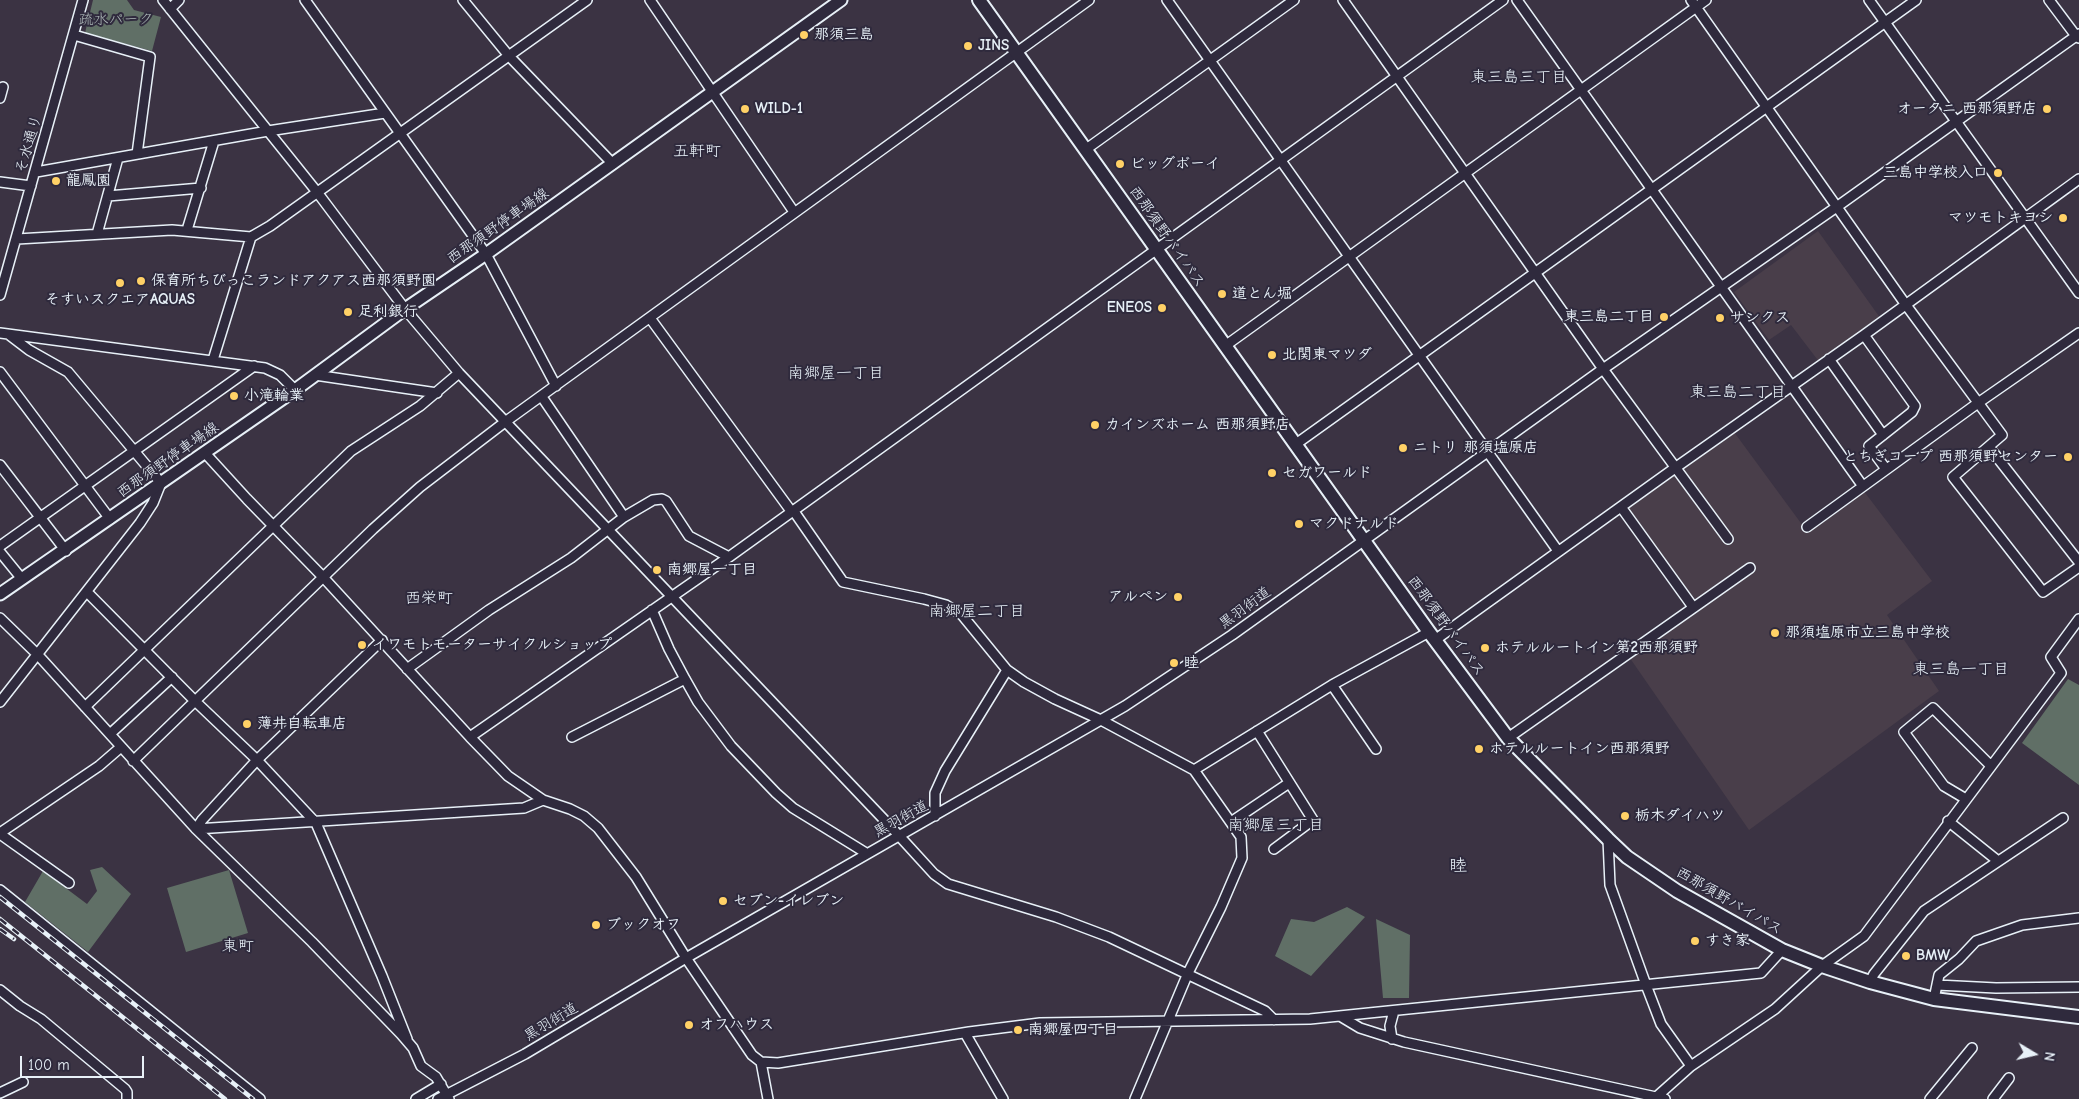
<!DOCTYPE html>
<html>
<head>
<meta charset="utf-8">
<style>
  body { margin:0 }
  #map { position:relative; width:2079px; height:1099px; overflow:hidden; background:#3b3343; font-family:"Comic Neue",sans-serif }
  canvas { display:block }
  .north { position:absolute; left:2009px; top:1029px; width:50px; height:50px; -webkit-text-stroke:4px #2f2a3d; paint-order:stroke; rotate:99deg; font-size:14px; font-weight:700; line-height:20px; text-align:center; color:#e8f1f8 }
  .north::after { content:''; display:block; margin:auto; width:18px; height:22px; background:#e8f1f8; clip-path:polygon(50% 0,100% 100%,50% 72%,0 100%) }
  .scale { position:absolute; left:20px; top:1056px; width:124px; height:22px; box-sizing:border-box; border:2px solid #e8f1f8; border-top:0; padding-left:6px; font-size:15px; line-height:18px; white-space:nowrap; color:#e8f1f8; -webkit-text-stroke:4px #2f2a3d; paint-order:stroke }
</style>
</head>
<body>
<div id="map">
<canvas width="2079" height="1099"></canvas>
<div class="north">N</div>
<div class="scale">100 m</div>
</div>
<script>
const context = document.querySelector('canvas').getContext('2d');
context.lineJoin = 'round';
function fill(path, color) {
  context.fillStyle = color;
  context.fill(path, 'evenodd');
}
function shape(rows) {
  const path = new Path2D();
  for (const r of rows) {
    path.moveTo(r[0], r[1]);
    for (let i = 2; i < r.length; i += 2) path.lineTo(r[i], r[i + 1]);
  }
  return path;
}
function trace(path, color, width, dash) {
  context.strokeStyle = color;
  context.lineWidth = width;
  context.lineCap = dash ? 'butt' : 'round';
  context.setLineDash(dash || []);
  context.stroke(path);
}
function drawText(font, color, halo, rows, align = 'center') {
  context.font = font + ' "Comic Neue","Klee One",sans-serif';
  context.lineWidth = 4;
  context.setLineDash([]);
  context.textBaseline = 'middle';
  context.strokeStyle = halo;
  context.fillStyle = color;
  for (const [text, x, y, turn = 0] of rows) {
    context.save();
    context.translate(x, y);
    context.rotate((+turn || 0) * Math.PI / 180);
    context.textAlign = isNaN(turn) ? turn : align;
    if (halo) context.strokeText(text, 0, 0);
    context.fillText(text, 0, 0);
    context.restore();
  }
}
const built = shape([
  [1818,231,1881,319,1820,363,1791,325,1769,340,1734,292],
  [1734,432,1806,530,1863,490,1932,581,1887,615,1939,691,1749,830,1625,651,1693,602,1626,507]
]);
const green = shape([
  [93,0,127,0,134,10,161,17,152,51,85,33],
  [2068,679,2079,685,2079,785,2022,743],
  [102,867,131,894,88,952,25,902,43,871,87,904,97,891,90,870],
  [229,870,248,933,186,952,167,888],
  [1347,907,1365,917,1311,976,1275,956,1291,919,1314,922],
  [1376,919,1410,935,1409,998,1383,998]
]);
const minor = shape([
  [163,0,317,192,405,309,459,373,892,828,934,874,948,884,1056,917,1109,937,1265,1011,1274,1020],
  [305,0,486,254,556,386],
  [463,0,509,56,613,164],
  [650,0,794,212],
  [1167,0,1558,551],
  [1343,0,1603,369,1728,539],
  [1517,0,1862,485],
  [1691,0,1906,305,2002,435,1953,477,2043,592,2079,567],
  [1869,0,2079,293],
  [2049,0,2076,36,2079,38],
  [170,9,179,0],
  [74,35,150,57,137,154],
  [0,98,3,87],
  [1085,150,1294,0],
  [36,172,268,131,385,113],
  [0,182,31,186],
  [108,196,201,188],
  [187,230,214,141],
  [97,234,118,158],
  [17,239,172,230,251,237,270,226,587,0],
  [0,295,83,0],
  [650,318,791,511],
  [0,333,265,368,280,375,295,390],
  [1864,335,1915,406,1912,412,1869,446,1886,469],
  [1225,346,1706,0],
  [1829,359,1883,435],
  [213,360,251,237],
  [0,372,110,519],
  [315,375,437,393],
  [542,397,624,517],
  [1296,444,1916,0],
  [1989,447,2079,562],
  [205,453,247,499,323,577,470,737,508,776,543,800,570,809,584,816,598,828,636,877,686,958,752,1055,761,1062,778,1063,969,1032,1040,1023,1310,1019,1761,973,1782,950],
  [0,465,66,551],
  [1621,507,1693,607],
  [793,510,843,582,924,599,946,605,962,615,1007,670,1024,682,1055,699,1101,720,1194,770,1241,837,1242,858,1221,907,1188,973,1135,1099],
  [1807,527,1978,403,2079,333],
  [0,546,254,366],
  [0,552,22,579],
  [87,592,195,701,257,760,316,823,382,976,407,1039],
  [652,610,669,649,685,679,698,702,731,746,776,793,793,808,866,853],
  [0,618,38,655,196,829,312,942,401,1034,413,1048,421,1066,436,1077,449,1099],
  [1435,640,1675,468,1864,335,2079,179],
  [407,669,489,610,571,558,624,517,653,500,662,499,666,501,689,536,729,557],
  [1332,685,1376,749],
  [0,702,140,523,153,503,161,483,68,372,29,350,8,334],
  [85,707,351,451,420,406,459,373],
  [1257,731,1313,820,1274,849],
  [110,734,172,677],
  [470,737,729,557,1503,0],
  [572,737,685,679],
  [1508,738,1750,568],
  [133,761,373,529,420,487,505,422,1089,0],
  [1194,770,1332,685,1429,632],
  [1966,799,1944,786,1904,732,1933,708,1990,765],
  [935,816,935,793,945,771,1007,670],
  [1948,821,1998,861],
  [1231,822,1289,783],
  [196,829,524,808,543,800],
  [196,829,202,820,257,760,382,640],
  [0,833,99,766,121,747],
  [0,834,69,883],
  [1608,839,1610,885,1646,985,1661,1024,1691,1066],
  [0,890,260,1099],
  [1870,982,1874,974,1924,911,2063,818],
  [1937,985,1996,988,2079,987],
  [0,990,20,1006,41,1019,125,1089,127,1092,127,1099],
  [1934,999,1939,975,1959,959,1976,941,2022,925,2079,918],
  [1340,1016,1360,1028,1404,1042,1665,1099],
  [965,1033,1003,1099],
  [1392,1039,1390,1026,1394,1011],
  [761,1062,768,1099],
  [0,1093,23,1082],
  [416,1099,441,1084],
  [438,1099,525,1054,686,958,1125,706,1232,635,1603,369,1838,206,2079,34],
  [1654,1099,1691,1066,1775,1009,1822,966,1864,936,2061,673,2051,657,2079,619],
  [1930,1099,1972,1048],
  [1993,1099,2009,1078]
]);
const major = shape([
  [0,594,295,390,405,309,486,254,841,0]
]);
const highway = shape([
  [979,0,1429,632,1508,738,1608,839,1627,857,1677,891,1782,950,1822,966,1870,982,1934,999,2079,1017]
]);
const rail = shape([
  [0,897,253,1099],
  [0,919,225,1099],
  [0,929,14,939]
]);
const markers = [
  [804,35,5,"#ffd166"],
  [968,46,5,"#ffd166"],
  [745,109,5,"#ffd166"],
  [2047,109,5,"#ffd166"],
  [1120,164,5,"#ffd166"],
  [1998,173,5,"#ffd166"],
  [56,181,5,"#ffd166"],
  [2063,218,5,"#ffd166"],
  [141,281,5,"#ffd166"],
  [120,283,5,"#ffd166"],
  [1222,294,5,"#ffd166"],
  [1162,308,5,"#ffd166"],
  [348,312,5,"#ffd166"],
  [1664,317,5,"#ffd166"],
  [1720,318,5,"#ffd166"],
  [1272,355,5,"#ffd166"],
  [234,396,5,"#ffd166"],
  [1095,425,5,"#ffd166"],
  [1403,448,5,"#ffd166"],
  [2068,457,5,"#ffd166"],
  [1272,473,5,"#ffd166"],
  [1299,524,5,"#ffd166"],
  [657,570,5,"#ffd166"],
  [1178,597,5,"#ffd166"],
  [1775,633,5,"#ffd166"],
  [362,645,5,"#ffd166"],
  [1485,648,5,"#ffd166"],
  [1174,663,5,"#ffd166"],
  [247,724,5,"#ffd166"],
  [1479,749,5,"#ffd166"],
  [1625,816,5,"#ffd166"],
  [723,901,5,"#ffd166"],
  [596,925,5,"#ffd166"],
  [1695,941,5,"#ffd166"],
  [1906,956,5,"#ffd166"],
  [689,1025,5,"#ffd166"],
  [1018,1030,5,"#ffd166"]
];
const parkNames = [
  ["疏水パーク",116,20]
];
const poiNames = [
  ["那須三島",814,35],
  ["JINS",978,46],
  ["WILD-1",755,109],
  ["オータニ 西那須野店",2037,109,"right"],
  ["ビッグボーイ",1130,164],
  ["三島中学校入口",1988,173,"right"],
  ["龍鳳園",66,181],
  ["マツモトキヨシ",2053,218,"right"],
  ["保育所ちびっこランドアクアス西那須野園",151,281],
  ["道とん堀",1232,294],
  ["そすいスクエアAQUAS",120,300,"center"],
  ["ENEOS",1152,308,"right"],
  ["足利銀行",358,312],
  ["東三島二丁目",1654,317,"right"],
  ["サンクス",1730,318],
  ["北関東マツダ",1282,355],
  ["小滝輪業",244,396],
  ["カインズホーム 西那須野店",1105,425],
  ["ニトリ 那須塩原店",1413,448],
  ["とちぎコープ 西那須野センター",2058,457,"right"],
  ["セガワールド",1282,473],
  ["マクドナルド",1309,524],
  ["南郷屋一丁目",667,570],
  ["アルペン",1168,597,"right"],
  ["那須塩原市立三島中学校",1785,633],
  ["イワモトモーターサイクルショップ",372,645],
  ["ホテルルートイン第2西那須野",1495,648],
  ["睦",1184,663],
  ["薄井自転車店",257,724],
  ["ホテルルートイン西那須野",1489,749],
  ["栃木ダイハツ",1635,816],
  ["セブン-イレブン",733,901],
  ["ブックオフ",606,925],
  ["すき家",1705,941],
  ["BMW",1916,956],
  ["オフハウス",699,1025],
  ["南郷屋四丁目",1028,1030]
];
const streetNames = [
  ["そ水通り",29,144,-74],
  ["西那須野停車場線",498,226,-35],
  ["西那須野バイパス",1167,237,55],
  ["西那須野停車場線",168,460,-35],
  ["黒羽街道",1245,608,-36],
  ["西那須野バイパス",1446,626,54],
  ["黒羽街道",901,819,-29],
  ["西那須野バイパス",1729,901,30],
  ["黒羽街道",551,1022,-31]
];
const neighbourhoodNames = [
  ["東三島三丁目",1519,77],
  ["五軒町",697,151],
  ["南郷屋一丁目",836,373],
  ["東三島二丁目",1738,392],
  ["西栄町",429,598],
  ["南郷屋二丁目",977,611],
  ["東三島一丁目",1961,669],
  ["南郷屋三丁目",1276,825],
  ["東町",238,946]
];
const quarterNames = [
  ["睦",1458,866]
];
fill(built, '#493e4a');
fill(green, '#606f66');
trace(minor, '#e8f1f8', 12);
trace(major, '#e8f1f8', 15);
trace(highway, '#e8f1f8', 16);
trace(minor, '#2f2a3d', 9);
trace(major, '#2f2a3d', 11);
trace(highway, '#2f2a3d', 12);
trace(rail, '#e8f1f8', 4.5);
trace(rail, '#2f2a3d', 2.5, [8]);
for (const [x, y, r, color] of markers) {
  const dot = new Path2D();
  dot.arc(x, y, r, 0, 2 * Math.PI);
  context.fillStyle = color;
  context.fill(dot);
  trace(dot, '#2f2a3d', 2);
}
drawText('15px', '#abb6b6', '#2f2a3d', parkNames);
drawText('bold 15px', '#e8f1f8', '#2f2a3d', poiNames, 'left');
drawText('15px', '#e8f1f8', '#2f2a3d', streetNames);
drawText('16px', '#e8f1f8', '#2f2a3d', neighbourhoodNames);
drawText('18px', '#e8f1f8', '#2f2a3d', quarterNames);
</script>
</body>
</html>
